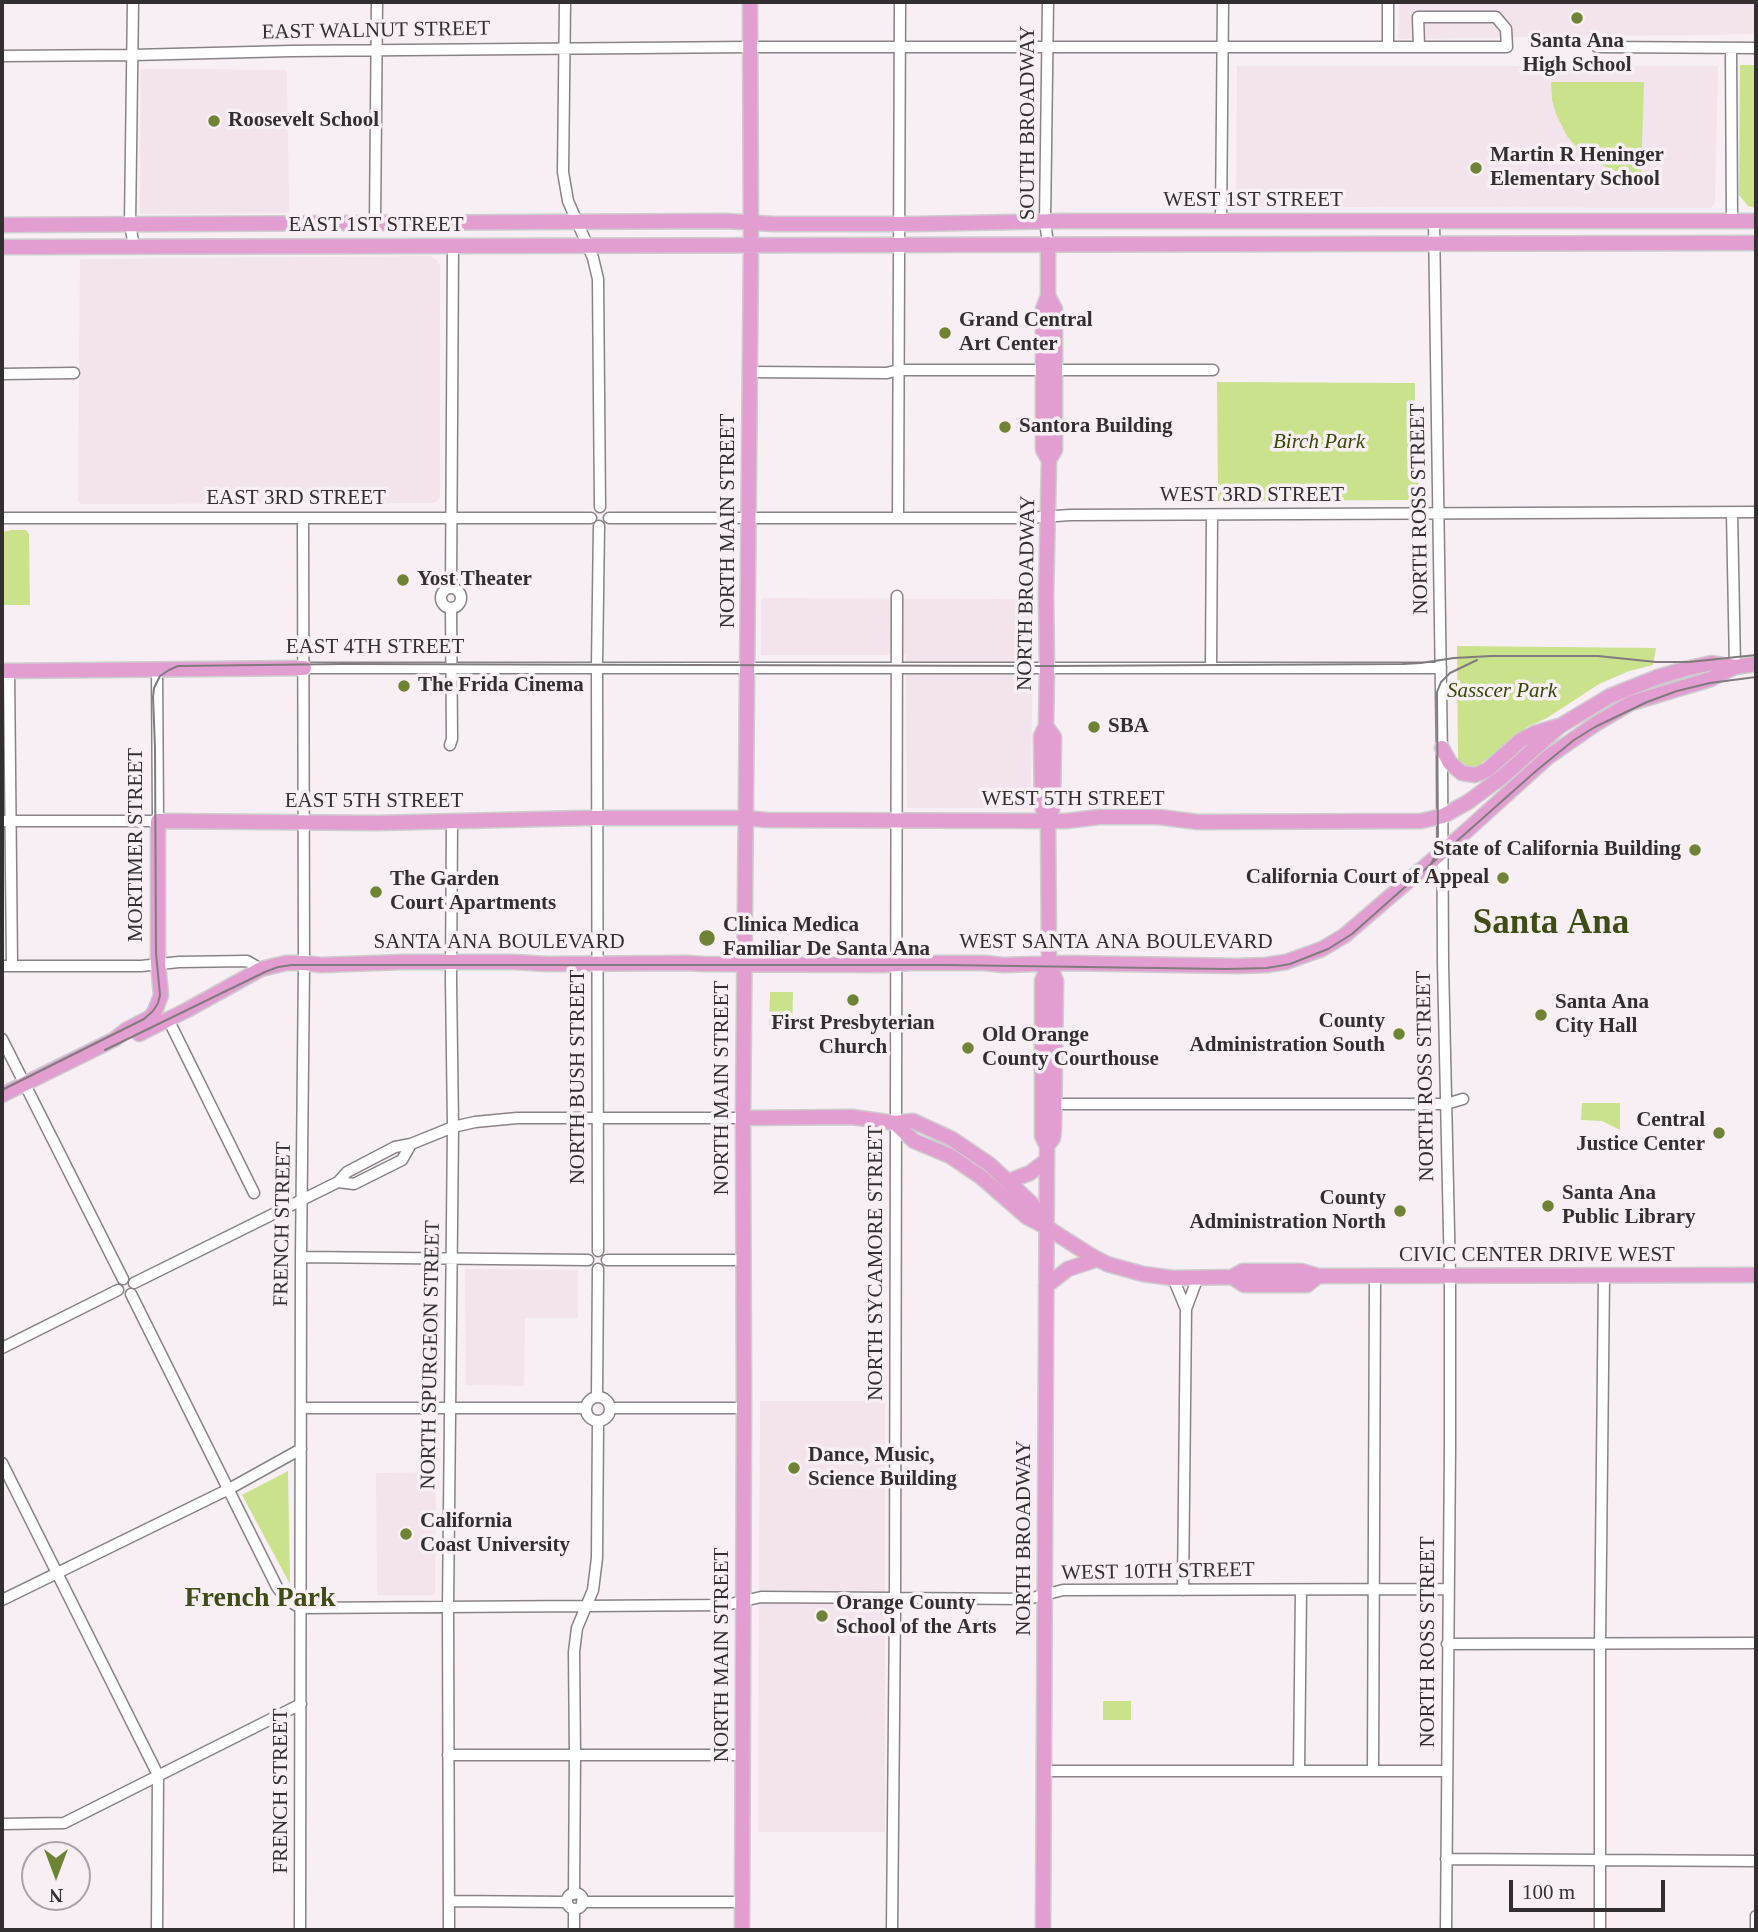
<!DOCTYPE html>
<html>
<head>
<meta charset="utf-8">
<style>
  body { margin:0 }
  #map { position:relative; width:1758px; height:1932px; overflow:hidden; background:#f7eff4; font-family:"Times New Roman",serif }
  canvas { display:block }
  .frame { position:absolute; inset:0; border:4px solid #332f31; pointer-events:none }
  .north { position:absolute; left:21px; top:1841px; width:70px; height:70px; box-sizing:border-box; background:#f7eff4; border:2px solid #a9a2a6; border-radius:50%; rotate:180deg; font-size:19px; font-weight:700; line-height:28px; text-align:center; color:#332f31 }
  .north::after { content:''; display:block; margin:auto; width:24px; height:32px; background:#6e8334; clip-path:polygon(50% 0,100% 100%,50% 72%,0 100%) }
  .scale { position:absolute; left:1509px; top:1880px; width:156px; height:32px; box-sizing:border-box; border:4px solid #332f31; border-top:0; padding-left:9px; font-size:21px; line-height:24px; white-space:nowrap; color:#332f31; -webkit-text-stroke:5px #f7eff4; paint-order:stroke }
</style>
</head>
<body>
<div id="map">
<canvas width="1758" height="1932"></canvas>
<div class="frame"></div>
<div class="north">N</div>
<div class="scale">100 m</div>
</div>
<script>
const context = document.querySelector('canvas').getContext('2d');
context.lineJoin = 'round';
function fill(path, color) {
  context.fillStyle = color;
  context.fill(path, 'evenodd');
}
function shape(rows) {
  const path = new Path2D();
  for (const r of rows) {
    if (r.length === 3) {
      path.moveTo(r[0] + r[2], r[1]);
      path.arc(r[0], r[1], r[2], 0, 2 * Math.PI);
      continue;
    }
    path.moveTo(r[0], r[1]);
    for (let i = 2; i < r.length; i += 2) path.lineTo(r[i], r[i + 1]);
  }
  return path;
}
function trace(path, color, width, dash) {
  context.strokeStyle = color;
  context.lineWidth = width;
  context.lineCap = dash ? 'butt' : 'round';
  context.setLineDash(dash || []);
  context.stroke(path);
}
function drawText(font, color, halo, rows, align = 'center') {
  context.font = font + ' "Times New Roman",serif';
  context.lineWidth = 7;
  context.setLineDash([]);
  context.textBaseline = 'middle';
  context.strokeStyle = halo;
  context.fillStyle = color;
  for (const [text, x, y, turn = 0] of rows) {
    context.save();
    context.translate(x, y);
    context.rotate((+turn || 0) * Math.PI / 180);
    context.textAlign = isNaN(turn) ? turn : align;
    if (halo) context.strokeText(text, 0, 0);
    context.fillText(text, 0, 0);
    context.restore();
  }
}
const built = shape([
  [1399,2,1756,2,1756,34,1398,39],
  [1237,66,1718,66,1715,203,1711,208,1242,207,1236,199],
  [141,69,287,70,289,213,140,214],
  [430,256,437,260,440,266,440,497,437,501,433,503,81,504,78,501,80,259],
  [761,598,1033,599,1031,808,907,808,906,655,761,655],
  [465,1269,578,1270,578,1318,525,1318,524,1386,466,1385],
  [760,1401,885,1401,885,1832,758,1832],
  [436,1472,435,1595,377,1595,376,1473]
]);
const green = shape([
  [1740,65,1756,65,1756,208,1748,206,1739,195],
  [1551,82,1644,82,1641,176,1623,173,1610,169,1596,162,1579,150,1567,136,1556,114,1552,100],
  [1217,382,1415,383,1415,460,1417,480,1420,488,1419,495,1414,500,1405,500,1218,501],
  [12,530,26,530,29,534,30,605,2,605,2,532],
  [1457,646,1656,648,1653,665,1629,671,1599,684,1547,718,1527,727,1474,769,1466,767,1458,759],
  [770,992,793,992,792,1031,769,1031],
  [1582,1103,1620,1103,1620,1130,1602,1121,1581,1120],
  [288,1471,290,1584,242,1495],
  [1103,1701,1131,1701,1131,1720,1103,1720]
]);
const minor = shape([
  [133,2,130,224,134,247],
  [565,2,563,172,568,201,593,258,598,279,600,507],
  [1048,2,1045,221,1048,244],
  [1388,47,1388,2],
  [1597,47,1756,48],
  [1731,48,1732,221],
  [2,56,133,55,291,51,750,47,1507,47,1506,29,1496,17,1418,17,1419,47],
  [1221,221,1223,2],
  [1434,221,1442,757,1443,964,1450,1276,1450,1446,1446,1930],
  [375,223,377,2],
  [750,372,887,373,898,370,1213,370],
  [2,374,74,373],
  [1732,513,1735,667],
  [2,518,591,518],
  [609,518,1028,518,1070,515,1756,512],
  [898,518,900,2],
  [451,598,10],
  [451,588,453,245],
  [1211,667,1212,515],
  [304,668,1441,668],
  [9,671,12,966],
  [450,745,452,739,451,608],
  [2,821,158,821,157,669],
  [2,966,141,966,179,962,247,961,261,969],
  [168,1019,254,1193],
  [2,1039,123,1279],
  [1054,1104,1446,1104,1463,1099],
  [338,1182,354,1184,402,1160,411,1144],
  [598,1251,597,665,599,526],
  [301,1257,588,1260],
  [607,1260,744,1260],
  [1173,1278,1186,1309],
  [134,1283,338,1182,347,1172,395,1147,411,1144,453,1127,475,1122,517,1118,743,1118],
  [131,1294,277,1587,287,1600,301,1608,726,1605,761,1597,1028,1599,1063,1590,1448,1589],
  [2,1348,118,1290],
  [598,1409,12],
  [597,1397,598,1269],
  [301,1408,585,1408],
  [610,1408,744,1408],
  [2,1463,158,1775,157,1930],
  [1183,1590,1186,1309,1198,1277],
  [2,1600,229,1489,301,1449],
  [1447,1644,1756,1643],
  [448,1755,742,1755],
  [1044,1771,1447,1771],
  [1299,1771,1301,1590],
  [1373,1771,1375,1277],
  [2,1824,64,1823,301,1704],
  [1446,1859,1756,1861],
  [575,1901,8],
  [574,1894,575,1755,574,1652,577,1628,593,1590,597,1558,598,1422],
  [449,1901,567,1902],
  [582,1902,742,1902],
  [300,1930,301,1257,304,965,303,518],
  [449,1930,448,1607,453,1127,451,980,452,822],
  [574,1930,574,1909],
  [892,1930,895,1609,897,596],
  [1600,1930,1600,1644,1604,1276],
  [1756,1930,1756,1916]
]);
const major = shape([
  [2,225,726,221,773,224,915,224,1064,221,1756,221],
  [1048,244,1048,296,1043,309,1043,450,1049,460,1046,595,1047,669,1046,726,1041,736,1042,806,1048,821],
  [2,247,1756,243],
  [1048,296,1055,309,1055,450,1049,460],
  [2,671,304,668],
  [1046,726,1054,737,1053,806,1048,821,1049,954,1049,964,1056,981,1054,1129,1053,1138,1047,1146],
  [1442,748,1450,763,1462,773,1475,775,1487,770,1521,740,1535,733,1559,726],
  [139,1034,187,1010,261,969,286,963,304,963,321,965,403,962,514,962,547,964,686,963,703,964,884,965,910,963,985,963,1003,965,1067,963,1238,966,1266,965,1286,962,1322,949,1344,936,1463,834,1548,757,1594,725,1631,703,1711,679,1735,667,1756,664],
  [2,1095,115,1039,126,1030,151,1017,155,1011,161,995,158,964,158,821,377,823,584,818,746,818,766,820,1066,821,1099,817,1159,817,1198,822,1421,821,1443,816,1468,802,1502,777,1560,726,1610,696,1658,677,1685,669,1712,663,1735,667],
  [743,1118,852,1117,895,1123,913,1121,952,1139,989,1164,1031,1203,1045,1225],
  [895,1123,914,1141,950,1156,981,1177,1027,1217,1046,1227,1090,1255,1107,1264,1143,1274,1173,1278,1232,1277,1243,1271,1301,1271,1318,1276,1756,1275],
  [1009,1181,1030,1173,1047,1160],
  [1232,1277,1244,1285,1307,1285,1318,1276],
  [1046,1286,1068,1269,1098,1259],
  [742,1930,744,1408,743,1118,751,245,750,2],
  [1043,1930,1047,1146,1042,1136,1042,981,1049,964]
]);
const tram = shape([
  [1431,864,1436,854,1438,843,1437,692,1441,682,1450,673,1477,660],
  [105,1050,265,972,278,967,292,965,947,965,1226,969,1267,968,1290,964,1328,949,1352,934,1536,771,1574,740,1595,727,1647,702,1677,691,1710,683,1756,677],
  [2,1090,144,1019,153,1011,158,1003,160,995,156,953,155,748,153,697,154,688,160,676,169,670,178,666,342,664,1047,666,1403,664,1421,663,1454,658,1491,656,1598,656,1656,662,1689,662,1756,655]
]);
const markers = [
  [1577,18,7,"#6e8334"],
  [214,121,7,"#6e8334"],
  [1476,168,7,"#6e8334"],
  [945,333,7,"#6e8334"],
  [1005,427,7,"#6e8334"],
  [403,580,7,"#6e8334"],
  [404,686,7,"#6e8334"],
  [1094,727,7,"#6e8334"],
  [1695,850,7,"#6e8334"],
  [1503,878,7,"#6e8334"],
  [376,892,7,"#6e8334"],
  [707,938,9,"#6e8334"],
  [853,1000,7,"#6e8334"],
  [1541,1015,7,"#6e8334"],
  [1399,1034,7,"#6e8334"],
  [968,1048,7,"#6e8334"],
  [1719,1133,7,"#6e8334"],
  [1548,1206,7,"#6e8334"],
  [1400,1211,7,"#6e8334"],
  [794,1468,7,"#6e8334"],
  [406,1534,7,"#6e8334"],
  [822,1616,7,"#6e8334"]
];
const streetNames = [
  ["EAST WALNUT STREET",376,31,-1],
  ["SOUTH BROADWAY",1028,123,-90],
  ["WEST 1ST STREET",1253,200],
  ["EAST 1ST STREET",376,225],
  ["WEST 3RD STREET",1252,495],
  ["EAST 3RD STREET",296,498],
  ["NORTH ROSS STREET",1420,509,-91],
  ["NORTH MAIN STREET",728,521,-90],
  ["NORTH BROADWAY",1027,593,-89],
  ["EAST 4TH STREET",375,647],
  ["WEST 5TH STREET",1073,799],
  ["EAST 5TH STREET",374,801],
  ["MORTIMER STREET",136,845,-90],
  ["SANTA ANA BOULEVARD",499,942],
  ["WEST SANTA ANA BOULEVARD",1116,942],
  ["NORTH ROSS STREET",1426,1076,-91],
  ["NORTH BUSH STREET",578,1077,-90],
  ["NORTH MAIN STREET",722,1088,-90],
  ["FRENCH STREET",283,1224,-89],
  ["CIVIC CENTER DRIVE WEST",1537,1255],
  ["NORTH SYCAMORE STREET",876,1263,-90],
  ["NORTH SPURGEON STREET",431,1355,-89],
  ["NORTH BROADWAY",1024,1538,-90],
  ["WEST 10TH STREET",1158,1572,-1],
  ["NORTH ROSS STREET",1428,1642,-90],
  ["NORTH MAIN STREET",722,1655,-90],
  ["FRENCH STREET",281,1791,-90]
];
const poiNames = [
  ["Santa Ana",1577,42,"center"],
  ["High School",1577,66,"center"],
  ["Roosevelt School",228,121],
  ["Martin R Heninger",1490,156],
  ["Elementary School",1490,180],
  ["Grand Central",959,321],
  ["Art Center",959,345],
  ["Santora Building",1019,427],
  ["Yost Theater",417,580],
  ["The Frida Cinema",418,686],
  ["SBA",1108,727],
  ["State of California Building",1681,850,"right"],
  ["California Court of Appeal",1489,878,"right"],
  ["The Garden",390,880],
  ["Court Apartments",390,904],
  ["Clinica Medica",723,926],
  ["Familiar De Santa Ana",723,950],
  ["Santa Ana",1555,1003],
  ["City Hall",1555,1027],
  ["County",1385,1022,"right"],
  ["Administration South",1385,1046,"right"],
  ["First Presbyterian",853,1024,"center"],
  ["Church",853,1048,"center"],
  ["Old Orange",982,1036],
  ["County Courthouse",982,1060],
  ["Central",1705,1121,"right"],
  ["Justice Center",1705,1145,"right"],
  ["Santa Ana",1562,1194],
  ["Public Library",1562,1218],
  ["County",1386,1199,"right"],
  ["Administration North",1386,1223,"right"],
  ["Dance, Music,",808,1456],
  ["Science Building",808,1480],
  ["California",420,1522],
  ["Coast University",420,1546],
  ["Orange County",836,1604],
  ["School of the Arts",836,1628]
];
const parkNames = [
  ["Birch Park",1319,442],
  ["Sasscer Park",1502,691]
];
const districtNames = [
  ["French Park",260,1599]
];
const townNames = [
  ["Santa Ana",1551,924]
];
fill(built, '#f3e3ed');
fill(green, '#c9e28b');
trace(minor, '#898287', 13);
trace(major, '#cecdce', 17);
trace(minor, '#fff', 10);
trace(major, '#e29ed1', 14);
trace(tram, '#817b7e', 2);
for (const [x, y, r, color] of markers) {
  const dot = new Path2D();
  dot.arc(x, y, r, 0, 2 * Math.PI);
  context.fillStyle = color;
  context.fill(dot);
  trace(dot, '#f7eff4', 2.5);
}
drawText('21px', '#332f31', '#f7eff4', streetNames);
drawText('bold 21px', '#332f31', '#f7eff4', poiNames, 'left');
drawText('italic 21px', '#384701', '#f7eff4', parkNames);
drawText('bold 28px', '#3e4c15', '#f7eff4', districtNames);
drawText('bold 35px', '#3e4c15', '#f7eff4', townNames);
</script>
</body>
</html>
